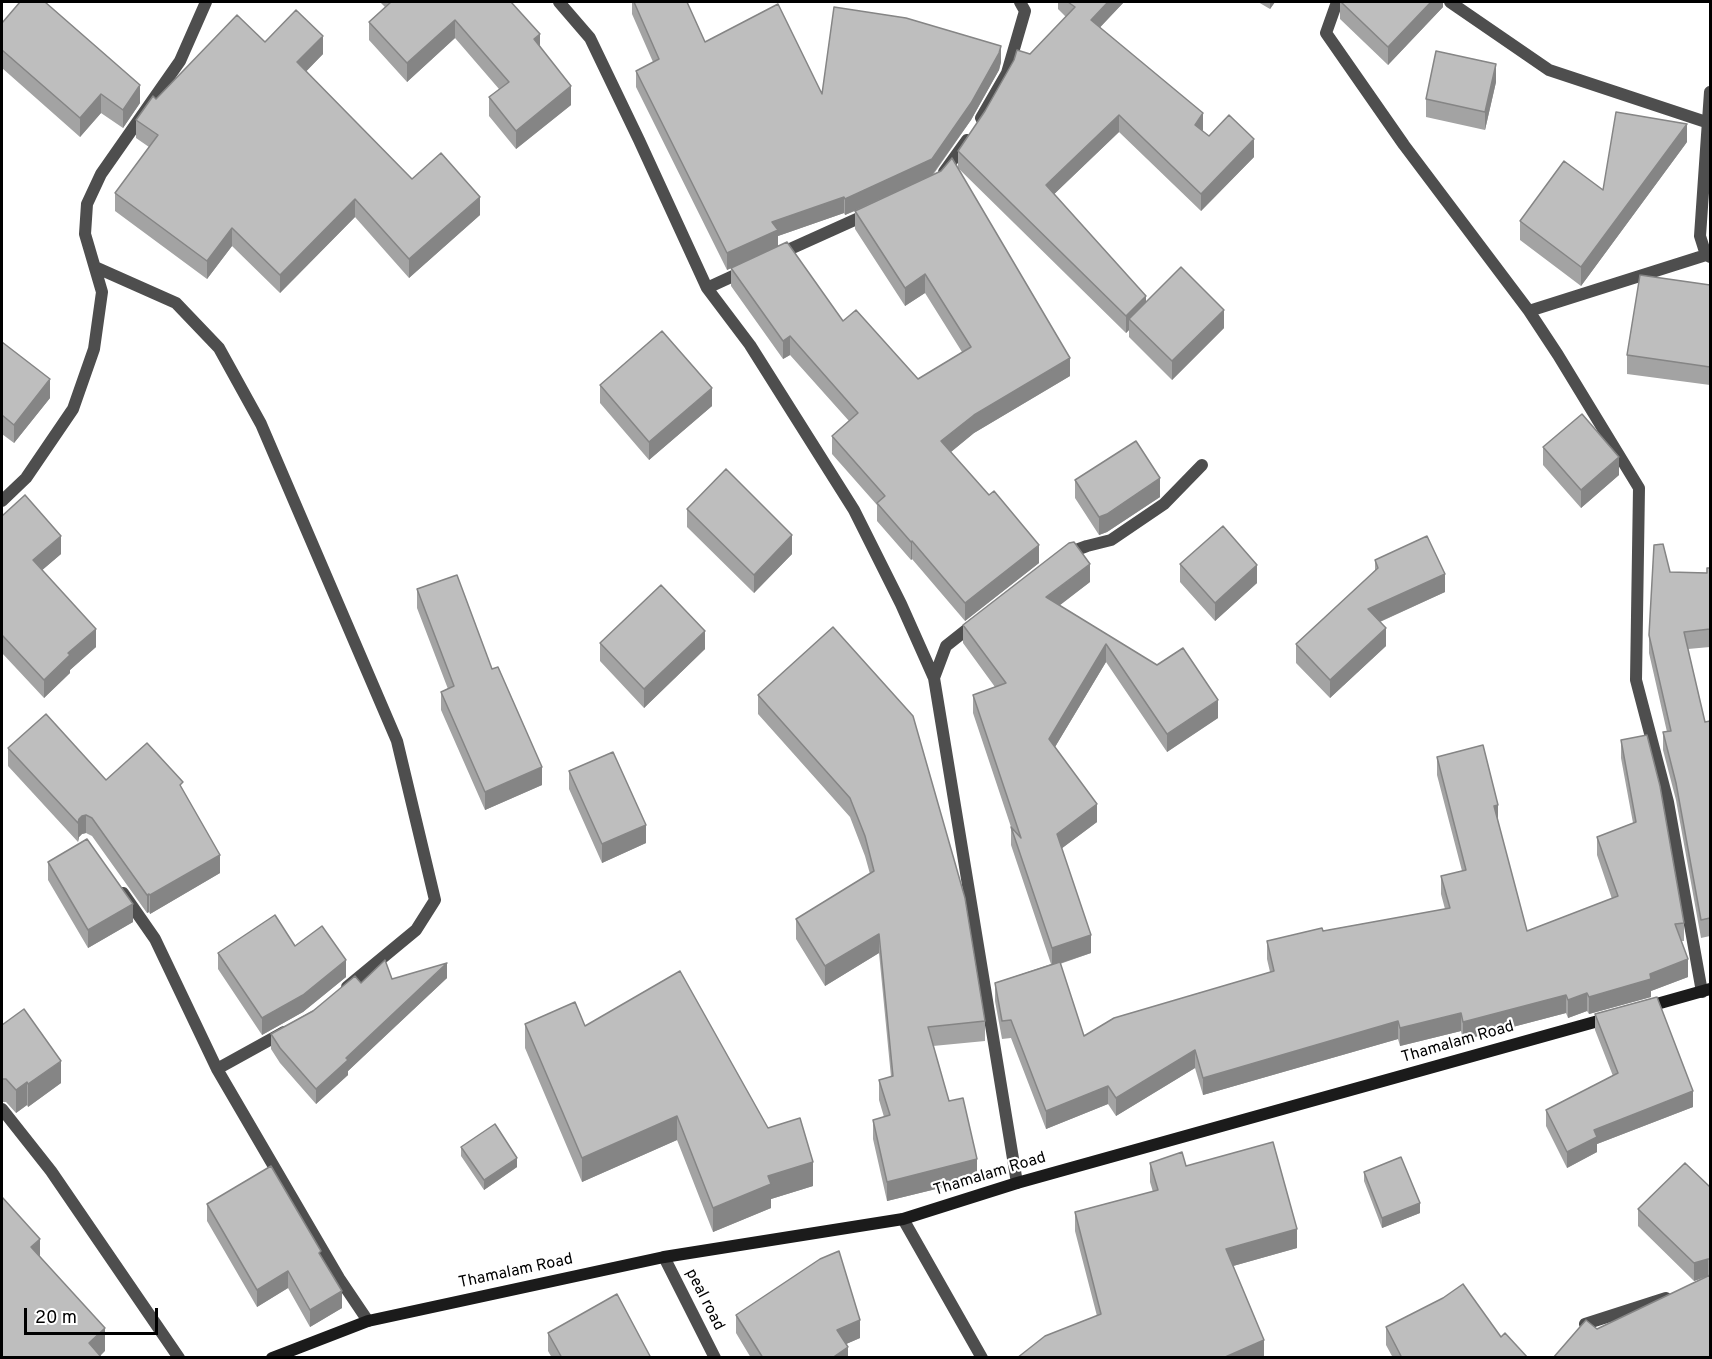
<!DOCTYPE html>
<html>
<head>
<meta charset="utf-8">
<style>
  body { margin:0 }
  #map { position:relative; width:1712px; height:1359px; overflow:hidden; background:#fff; font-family:Overpass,sans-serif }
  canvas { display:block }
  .frame { position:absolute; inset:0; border:3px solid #000; pointer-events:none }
  .scale { position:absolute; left:24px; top:1308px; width:134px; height:27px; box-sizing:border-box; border:3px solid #000; border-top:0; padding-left:8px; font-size:18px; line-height:21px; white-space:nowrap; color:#000; -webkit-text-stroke:4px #fff; paint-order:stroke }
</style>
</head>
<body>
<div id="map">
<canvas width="1712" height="1359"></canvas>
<div class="frame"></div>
<div class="scale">20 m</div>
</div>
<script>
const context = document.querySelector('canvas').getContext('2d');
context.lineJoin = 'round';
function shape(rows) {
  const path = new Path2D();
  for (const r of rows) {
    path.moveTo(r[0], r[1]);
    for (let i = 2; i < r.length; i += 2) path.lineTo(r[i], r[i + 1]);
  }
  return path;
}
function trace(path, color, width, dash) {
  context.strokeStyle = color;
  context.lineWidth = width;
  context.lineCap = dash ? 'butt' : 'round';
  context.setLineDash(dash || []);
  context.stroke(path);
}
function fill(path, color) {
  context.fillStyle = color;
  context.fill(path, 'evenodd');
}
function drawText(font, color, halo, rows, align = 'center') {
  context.font = font + ' Overpass,sans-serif';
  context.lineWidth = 4.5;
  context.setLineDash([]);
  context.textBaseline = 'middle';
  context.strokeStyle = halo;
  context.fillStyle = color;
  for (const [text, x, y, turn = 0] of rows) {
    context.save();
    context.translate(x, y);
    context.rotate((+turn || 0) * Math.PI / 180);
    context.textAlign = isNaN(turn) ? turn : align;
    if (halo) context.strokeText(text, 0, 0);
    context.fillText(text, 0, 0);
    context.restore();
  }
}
const street = shape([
  [559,2,590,38,639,140,707,288,750,345,854,510,901,604,934,678,1017,1183],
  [1337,2,1326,33,1404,145,1529,311,1558,355,1639,488,1636,680,1668,802,1702,992],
  [1450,2,1549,70,1709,123],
  [1710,92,1700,236,1706,255,1710,257],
  [981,118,1007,73,1025,11,1020,2],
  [944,172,967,140],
  [779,254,870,213],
  [95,267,176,303,219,348,261,424,397,741,435,900,416,930,347,987],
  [707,288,744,271],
  [1529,311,1706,255],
  [2,501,26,478,73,409,94,349,102,292,85,234,87,204,101,174,180,61,206,2],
  [1065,554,1087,546,1111,540,1164,504,1202,465],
  [934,678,946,646,975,623],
  [123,893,155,939,217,1069],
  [284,1032,217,1069,339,1278,368,1321],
  [2,1109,51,1171,179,1358],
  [903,1219,982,1358],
  [664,1257,715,1358],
  [1585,1324,1666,1298]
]);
const secondary = shape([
  [1646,1007,1710,989],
  [272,1358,368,1321,664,1257,903,1219,1017,1183,1609,1018]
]);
const wall = shape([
  [380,2,511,2,540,46,571,105,516,149,489,116,489,97,499,89,455,38,407,82,369,40,369,22,385,7],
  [632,2,687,2,705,42,822,94,1001,62,999,70,971,120,933,175,1070,376,974,433,951,452,1039,563,965,621,912,559,911,560,877,521,877,505,832,454,832,436,849,421,790,355,783,359,731,286,731,268,727,270,636,87,636,71,653,62,632,14],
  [855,211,855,229,905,306,925,293,962,352,918,379,843,321,778,246,778,236,844,213,845,215],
  [1058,2,1124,2,1100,27,1202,131,1209,136,1254,157,1201,211,1119,132,1054,194,1146,302,1224,328,1172,380,1129,337,1129,330,1126,333,958,168,958,151,1030,54,1066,17,1058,9],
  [1258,2,1275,2,1270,9],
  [1340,2,1443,2,1443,7,1388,65,1340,19],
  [2,23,140,103,123,128,101,113,80,137,2,68],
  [265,42,323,54,306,71,412,179,480,215,409,278,355,217,280,293,232,246,207,279,115,211,115,193,149,147,136,138,136,120,156,99],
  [1496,82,1485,130,1426,117,1426,99],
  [1687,142,1581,286,1520,240,1520,221,1603,190],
  [1710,285,1710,385,1627,374,1627,355],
  [2,342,50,398,14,443,2,434],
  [600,385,712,406,649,460,600,403],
  [1543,447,1619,475,1581,508,1543,465],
  [1075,480,1160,497,1107,532,1099,535,1075,498],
  [687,509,792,554,754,593,687,527],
  [2,516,61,554,42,570,96,647,70,670,70,673,44,698,2,653],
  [1375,560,1445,592,1380,622,1386,646,1330,698,1296,663,1296,644,1375,571],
  [1180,564,1257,583,1215,621,1180,582],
  [1710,568,1710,647,1688,649,1705,722,1710,721,1710,936,1701,938,1676,800,1663,750,1663,732,1667,732,1649,653,1649,635,1670,572,1707,573],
  [1090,582,1059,605,1218,718,1167,752,1106,662,1055,747,1097,822,1062,848,1091,953,1060,964,1084,1036,1270,972,1267,959,1267,941,1445,909,1441,894,1441,876,1462,871,1437,775,1437,757,1498,823,1527,931,1612,899,1597,855,1597,837,1633,823,1621,758,1621,740,1684,923,1684,941,1681,941,1688,977,1651,991,1651,997,1589,1014,1587,1011,1568,1018,1566,1013,1463,1040,1461,1031,1400,1046,1398,1039,1203,1095,1195,1068,1116,1116,1108,1104,1046,1129,1011,1038,1002,1039,995,1001,995,983,1051,964,1011,845,1011,827,973,713,973,695,995,687,963,643,963,625],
  [417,589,492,669,542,785,485,810,441,710,441,692,448,689,417,608],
  [833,627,985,1021,985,1041,933,1046,949,1101,977,1179,887,1201,873,1139,873,1120,884,1117,879,1100,879,1080,891,1077,879,953,825,986,796,939,796,919,870,874,865,856,850,817,758,714,758,695],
  [600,643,705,649,644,708,600,661],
  [8,748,106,780,183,791,220,873,150,914,149,912,147,913,92,836,86,833,82,834,79,837,78,842,8,766],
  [569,771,646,843,602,863,569,789],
  [48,862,133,922,88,948,48,880],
  [218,953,346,977,303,1012,262,1035,218,969],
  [447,978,348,1071,348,1075,316,1104,280,1063,271,1049,271,1034,361,983,392,979],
  [1595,1014,1693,1107,1597,1144,1597,1152,1567,1168,1546,1126,1546,1110,1613,1076,1595,1030],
  [525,1024,585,1026,768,1128,813,1186,771,1199,771,1208,713,1232,677,1140,582,1182,525,1048],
  [2,1025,61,1083,28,1107,27,1105,16,1113,6,1102,2,1102,2,1123],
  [461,1147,517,1167,484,1190,461,1156],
  [1150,1163,1186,1166,1297,1248,1233,1266,1264,1358,1097,1316,1075,1231,1075,1212,1153,1192,1150,1182],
  [1364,1172,1420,1213,1382,1228,1364,1181],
  [1710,1187,1710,1358,1597,1329,1708,1276,1694,1281,1638,1226,1638,1209],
  [207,1204,321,1257,342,1308,310,1327,288,1288,257,1307,207,1221],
  [736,1315,860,1338,846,1344,848,1358,751,1358,736,1333],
  [1386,1327,1501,1337,1528,1358,1393,1358,1386,1345],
  [548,1333,651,1358,552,1358,548,1351]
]);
const shadedWall = shape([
  [1108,2,1124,2,1091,37,1091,20],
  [1270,2,1275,2,1270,9],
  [1431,2,1443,2,1443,7,1388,65,1388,47],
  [455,20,455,38,407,82,407,63],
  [540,34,540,52,534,39],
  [323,36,323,54,297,81,297,62],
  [1001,46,1001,62,999,70,971,120,932,175,845,215,845,199],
  [1496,64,1496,82,1485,130,1485,112],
  [140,85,140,103,123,128,123,110],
  [571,86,571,105,516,149,516,131],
  [101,94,101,113,80,137,80,118],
  [1203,113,1203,130,1195,142,1195,125],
  [1119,115,1119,132,1046,202,1046,185],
  [1687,124,1687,142,1581,286,1581,267],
  [1254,139,1254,157,1201,211,1201,194],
  [480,197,480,215,409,278,409,259],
  [844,197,844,213,778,236,778,246,727,270,727,253,772,222],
  [355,199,355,217,280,293,280,275],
  [232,228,232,246,207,279,207,261],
  [925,274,925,293,905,306,905,288],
  [1146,296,1146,314,1129,319,1129,330,1126,333,1126,316],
  [1224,310,1224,328,1172,380,1172,361],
  [790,336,790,355,783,359,783,341],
  [1070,358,1070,376,974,433,941,460,941,441,974,415],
  [50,379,50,398,14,443,14,425],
  [712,388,712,406,649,460,649,442],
  [1619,457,1619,475,1581,508,1581,490],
  [1160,478,1160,497,1107,532,1099,535,1099,517],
  [792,535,792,554,754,593,754,575],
  [61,536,61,554,33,578,33,560],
  [912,541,912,559,911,560,911,542],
  [1039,545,1039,563,965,621,965,603],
  [1090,564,1090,582,1046,616,1046,597],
  [1257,565,1257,583,1215,621,1215,603],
  [1445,574,1445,592,1368,627,1368,609],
  [1386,628,1386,646,1330,698,1330,680],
  [96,629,96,647,70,670,70,673,44,698,44,680,68,653],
  [705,631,705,649,644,708,644,689],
  [1106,644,1106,662,1049,757,1049,739],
  [1218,700,1218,718,1167,752,1167,734],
  [542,767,542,785,485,810,485,792],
  [1097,804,1097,822,1057,852,1057,834],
  [1498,805,1498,823,1494,806],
  [86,815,86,833,82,834,79,837,78,842,78,823,79,819,82,816],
  [646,825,646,843,602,863,602,844],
  [220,855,220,873,150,914,150,895],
  [149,894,149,912,147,913,147,895],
  [133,904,133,922,88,948,88,930],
  [879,934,879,953,825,986,825,966],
  [1091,935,1091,953,1052,966,1052,948],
  [1688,959,1688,977,1651,991,1651,997,1589,1014,1589,997],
  [346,960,346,977,303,1012,262,1035,262,1018],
  [447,963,447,978,348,1071,348,1075,316,1104,316,1089,346,1058],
  [1587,993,1587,1011,1568,1018,1568,1000],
  [1566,995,1566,1013,1463,1040,1463,1022],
  [1461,1013,1461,1031,1400,1046,1400,1028],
  [1398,1021,1398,1039,1203,1095,1203,1078],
  [1195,1050,1195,1068,1116,1116,1116,1098],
  [61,1061,61,1083,28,1107,28,1084],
  [27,1082,27,1105,16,1113,16,1090],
  [1108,1086,1108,1104,1046,1129,1046,1111],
  [1693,1091,1693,1107,1597,1144,1597,1152,1567,1168,1567,1152,1594,1130],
  [677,1116,677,1140,582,1182,582,1158],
  [517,1158,517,1167,484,1190,484,1180],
  [977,1159,977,1179,887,1201,887,1182],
  [813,1162,813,1186,771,1199,771,1208,713,1232,713,1208,768,1176],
  [1420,1203,1420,1213,1382,1228,1382,1218],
  [1297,1229,1297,1248,1226,1268,1226,1249],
  [40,1239,40,1262,31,1247],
  [1708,1259,1708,1276,1694,1281,1694,1263],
  [288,1271,288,1288,257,1307,257,1290],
  [342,1291,342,1308,310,1327,310,1310],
  [860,1320,860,1338,837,1348,837,1330],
  [105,1328,105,1351,98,1358,89,1343],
  [1264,1340,1264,1358,1223,1358],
  [848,1347,848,1358,832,1358]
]);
const building = shape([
  [20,2,45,2,140,85,123,110,101,94,80,118,2,50,2,23,20,2],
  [391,2,511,2,540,34,534,39,571,86,516,131,489,97,509,82,455,20,407,63,369,22,391,2],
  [634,2,687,2,705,42,778,4,822,94,834,7,906,18,1001,46,999,53,971,103,932,159,845,199,844,197,772,222,778,230,727,253,636,71,659,59,634,2],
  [1068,2,1108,2,1091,20,1203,113,1195,125,1209,136,1229,115,1254,139,1201,194,1119,115,1046,185,1146,296,1126,316,958,151,985,111,1014,60,1017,50,1030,54,1075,7,1068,2],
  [1341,2,1431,2,1388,47,1341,2],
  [296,10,323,36,297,62,412,179,441,153,480,197,409,259,355,199,280,275,232,228,207,261,115,193,158,135,136,120,153,96,156,99,237,15,265,42,296,10],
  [1436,51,1496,64,1485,112,1426,99,1436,51],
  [1616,112,1687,124,1581,267,1520,221,1564,161,1603,190,1616,112],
  [952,158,1070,358,974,415,941,441,989,495,994,491,1039,545,965,603,912,541,911,542,877,503,885,496,832,436,858,413,790,336,783,341,731,268,787,242,843,321,856,310,918,379,971,347,925,274,905,288,855,211,941,171,952,158],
  [1181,267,1224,310,1172,361,1129,319,1181,267],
  [1640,275,1710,285,1710,367,1627,355,1640,275],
  [662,331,712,388,649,442,600,385,662,331],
  [2,342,50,379,14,425,2,415,2,342],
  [1582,414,1619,457,1581,490,1543,447,1582,414],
  [1136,441,1160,478,1107,514,1099,517,1075,480,1136,441],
  [726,469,792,535,754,575,687,509,726,469],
  [25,495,61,536,33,560,96,629,68,653,70,655,44,680,2,635,2,516,25,495],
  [1223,526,1257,565,1215,603,1180,564,1223,526],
  [1427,536,1445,574,1368,609,1386,628,1330,680,1296,644,1378,568,1375,560,1427,536],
  [1074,542,1090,564,1046,597,1157,665,1183,648,1218,700,1167,734,1106,644,1049,739,1097,804,1057,834,1091,935,1052,948,1011,827,1021,838,973,695,1006,683,963,625,1069,543,1074,542],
  [1663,544,1670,572,1707,573,1707,568,1710,568,1710,629,1684,632,1705,722,1710,721,1710,918,1701,920,1676,783,1663,732,1671,731,1649,635,1654,545,1663,544],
  [457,575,492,669,498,667,542,767,485,792,441,692,454,686,417,589,457,575],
  [661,585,705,631,644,689,600,643,661,585],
  [833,627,913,716,965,898,985,1021,928,1027,949,1101,963,1098,977,1159,887,1182,873,1120,890,1115,879,1080,893,1076,879,934,825,966,796,919,874,871,865,836,850,798,758,695,833,627],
  [46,714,106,780,147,743,183,782,180,785,220,855,150,895,149,894,147,895,92,818,86,815,82,816,79,819,78,823,8,748,46,714],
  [1647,735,1660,786,1684,923,1675,924,1688,959,1650,974,1651,979,1589,997,1587,993,1568,1000,1566,995,1463,1022,1461,1013,1400,1028,1398,1021,1203,1078,1195,1050,1116,1098,1108,1086,1046,1111,1011,1020,1002,1021,995,983,1060,962,1084,1036,1114,1018,1274,971,1267,941,1322,928,1323,931,1450,908,1441,876,1466,870,1437,757,1483,745,1498,805,1494,806,1527,931,1618,896,1597,837,1636,822,1621,740,1647,735],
  [613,752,646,825,602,844,569,771,613,752],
  [87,839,133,904,88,930,48,862,87,839],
  [275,915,295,946,322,926,346,960,303,995,262,1018,218,953,275,915],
  [385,960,392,979,447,963,346,1058,348,1060,316,1089,280,1048,271,1034,313,1011,355,976,361,983,385,960],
  [680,971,768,1128,800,1118,813,1162,768,1176,771,1184,713,1208,677,1116,582,1158,525,1024,575,1002,585,1026,680,971],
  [1657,997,1693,1091,1594,1130,1597,1137,1567,1152,1546,1110,1618,1073,1595,1014,1657,997],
  [24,1009,61,1061,28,1084,27,1082,16,1090,6,1079,2,1079,2,1025,24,1009],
  [495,1124,517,1158,484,1180,461,1147,495,1124],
  [1273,1142,1297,1229,1226,1249,1264,1340,1223,1358,1017,1358,1045,1336,1101,1314,1075,1212,1158,1190,1150,1163,1182,1152,1186,1166,1273,1142],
  [1401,1157,1420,1203,1382,1218,1364,1172,1401,1157],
  [1685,1163,1710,1187,1710,1259,1708,1259,1694,1263,1638,1209,1685,1163],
  [271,1166,321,1251,319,1253,342,1291,310,1310,288,1271,257,1290,207,1204,271,1166],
  [2,1197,40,1239,31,1247,105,1328,89,1343,102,1358,2,1358,2,1197],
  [839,1251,860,1320,837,1330,848,1347,832,1358,763,1358,736,1315,820,1259,839,1251],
  [1710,1275,1710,1358,1553,1358,1586,1320,1597,1329,1710,1275],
  [1463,1284,1501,1337,1505,1333,1528,1358,1402,1358,1386,1327,1443,1298,1463,1284],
  [617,1294,651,1358,562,1358,548,1333,617,1294]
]);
const streetNames = [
  ["Thamalam Road",1458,1043,-16],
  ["Thamalam Road",990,1175,-17],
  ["Thamalam Road",516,1272,-12],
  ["peal road",704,1300,63]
];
trace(street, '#4e4e4e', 12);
trace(secondary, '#1b1b1b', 12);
fill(wall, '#a3a3a3');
fill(shadedWall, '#858585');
fill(building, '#bebebe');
trace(building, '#858585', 1.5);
drawText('16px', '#000', '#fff', streetNames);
</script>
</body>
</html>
